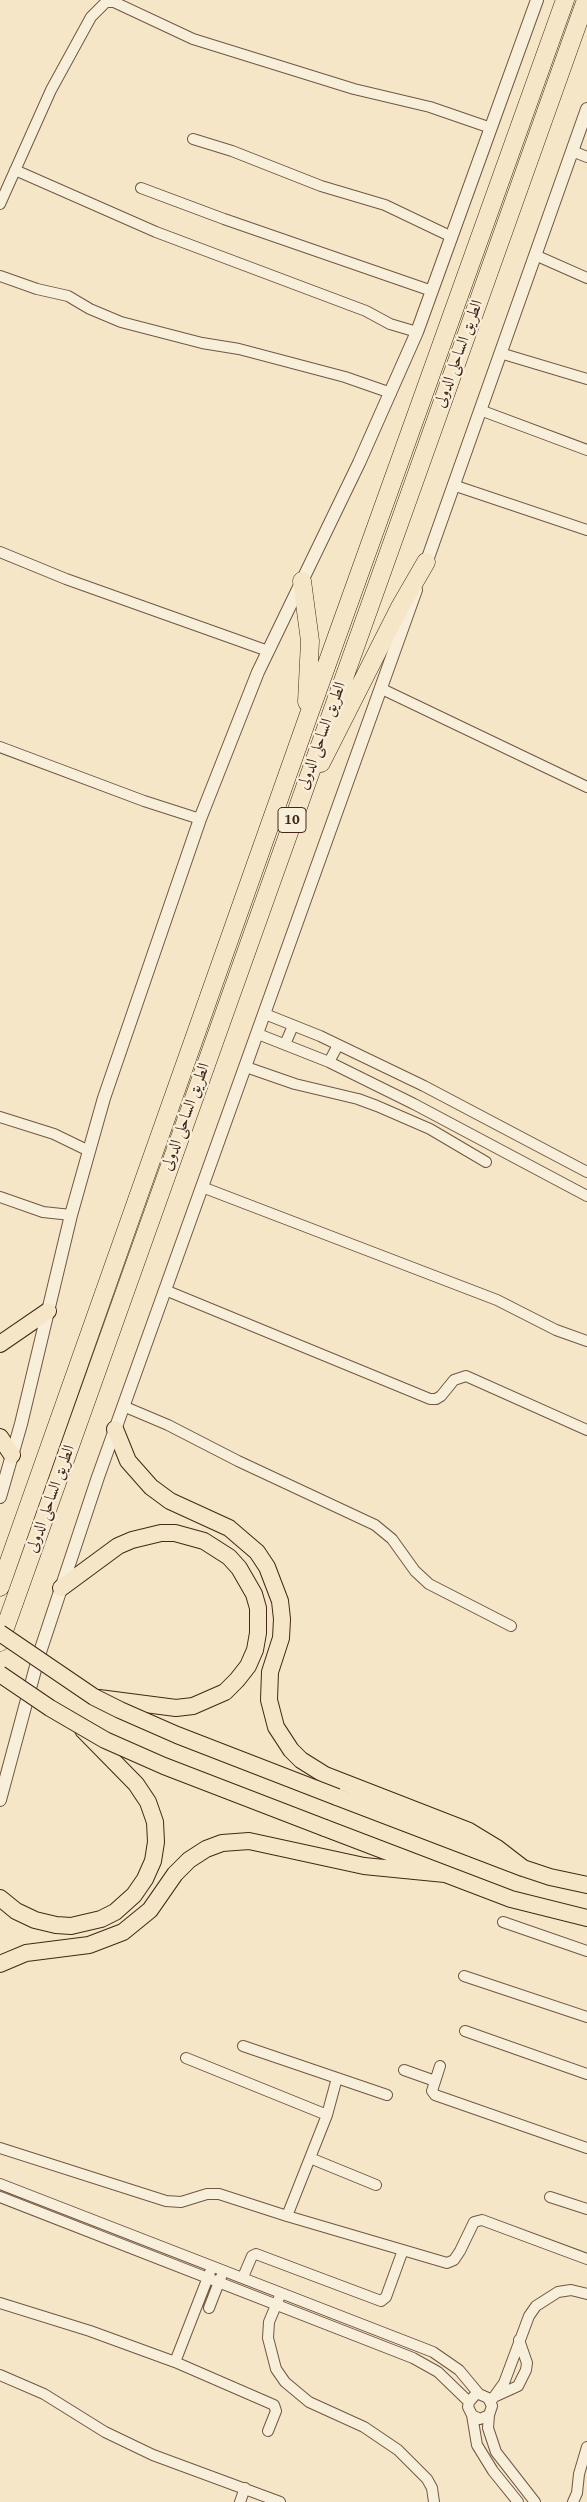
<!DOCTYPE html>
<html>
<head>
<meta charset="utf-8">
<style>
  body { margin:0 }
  canvas { display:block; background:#f5e6c7 }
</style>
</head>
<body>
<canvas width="587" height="2502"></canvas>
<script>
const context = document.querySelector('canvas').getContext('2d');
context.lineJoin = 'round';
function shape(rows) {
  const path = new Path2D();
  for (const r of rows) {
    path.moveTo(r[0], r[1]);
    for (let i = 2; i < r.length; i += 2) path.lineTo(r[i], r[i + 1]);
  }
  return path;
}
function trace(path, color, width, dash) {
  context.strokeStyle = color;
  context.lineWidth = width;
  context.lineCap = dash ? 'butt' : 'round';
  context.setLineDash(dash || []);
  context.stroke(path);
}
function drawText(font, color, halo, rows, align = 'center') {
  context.font = font + ' "Gentium Book Plus",Amiri,serif';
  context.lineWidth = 4.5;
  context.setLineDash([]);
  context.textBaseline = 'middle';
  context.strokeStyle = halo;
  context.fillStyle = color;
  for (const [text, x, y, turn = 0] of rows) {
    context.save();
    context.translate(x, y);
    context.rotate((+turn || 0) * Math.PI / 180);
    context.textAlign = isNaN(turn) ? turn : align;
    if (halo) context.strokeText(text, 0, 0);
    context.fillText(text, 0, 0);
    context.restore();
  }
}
const minor = shape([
  [193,139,232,151,321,186,385,205,452,237],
  [572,151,587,157],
  [15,170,156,232,366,311,390,324,417,332],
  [141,188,224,219,432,291],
  [0,204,51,90,91,17,106,2,114,2,193,39,354,89,430,107,491,128],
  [535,255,587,278],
  [0,276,37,289,68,296,90,309,121,322,202,343,239,349,345,377,391,393],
  [500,353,587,379],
  [480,410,587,450],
  [453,485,587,530],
  [0,552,66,579,268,651],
  [382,689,587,787],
  [0,747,144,801,200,819],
  [265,1014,320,1036,424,1086,587,1172],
  [258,1034,329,1062,414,1104,587,1196],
  [285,1044,293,1026],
  [329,1062,338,1045],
  [246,1067,295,1084,358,1099,377,1106,430,1129,486,1162],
  [0,1117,54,1134,89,1151],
  [202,1187,497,1300,556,1330,587,1341],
  [0,1197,43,1212,71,1215],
  [165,1290,430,1399,436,1399,441,1396,454,1380,466,1376,587,1430],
  [123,1406,168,1425,238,1461,375,1525,392,1539,415,1571,429,1584,511,1626],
  [503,1922,587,1951],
  [464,1976,587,2017],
  [465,2031,587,2074],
  [243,2046,387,2095],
  [186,2058,327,2115],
  [440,2066,432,2091,435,2095,587,2148],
  [404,2070,435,2081],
  [0,2148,166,2201,181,2202,207,2194,219,2194,287,2216,447,2263,454,2260,460,2251,474,2222,482,2220,587,2259],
  [310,2158,376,2185],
  [0,2184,433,2352,459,2370,479,2394],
  [0,2197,413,2358,438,2372,469,2402],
  [550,2197,587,2209],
  [287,2216,327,2115,337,2078],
  [243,2277,252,2256,256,2254,381,2301,386,2297,403,2250],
  [279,2298,269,2322,268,2338,276,2369,285,2382,309,2402,364,2427,398,2450,427,2479,432,2488,434,2502],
  [0,2303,90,2331,175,2362,274,2405,276,2411,268,2431],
  [209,2308,221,2277],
  [175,2362,210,2272],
  [0,2375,44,2394,105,2432,153,2455,280,2502],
  [496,2396,518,2386,526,2370,527,2363,519,2340],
  [491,2401,504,2383,529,2316,536,2306,558,2292,571,2290,587,2294],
  [472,2415,480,2419,489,2415,492,2406,488,2398,479,2394,475,2395,469,2402,468,2407,472,2415,477,2445,493,2471,518,2502],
  [489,2415,488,2428,496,2452,535,2502],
  [240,2502,245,2488],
  [573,2502,577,2493,579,2474,587,2447]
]);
const tertiary = shape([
  [424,569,587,109],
  [0,1497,21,1424,71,1215,104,1098,200,819,258,672,359,463,417,332,537,0],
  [0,1800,39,1655,98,1477,416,590]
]);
const primary = shape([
  [0,1344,48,1311],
  [115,1429,128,1461,151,1487,170,1501,229,1528,257,1552,267,1567,280,1601,282,1619,281,1638,270,1672,269,1700,276,1727,291,1750,301,1760,325,1775,469,1831,497,1848,523,1868],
  [0,1437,12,1455],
  [61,1588,118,1546,132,1540,161,1533,175,1533,204,1541,229,1557,239,1568,254,1594,258,1608,258,1633,255,1650,248,1666,237,1680,225,1692,193,1706,176,1708,99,1698],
  [337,1797,523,1868,550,1877,587,1885],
  [325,1828,511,1899,587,1918],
  [0,1898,16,1911,35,1920,56,1925,71,1926,101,1919,115,1912,134,1895,145,1879,153,1861,156,1842,155,1822,148,1802,136,1784,83,1730],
  [0,1964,26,1953,89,1945,123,1932,150,1910,175,1874,189,1860,206,1849,222,1843,249,1841,364,1866,445,1874]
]);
const trunk = shape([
  [302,581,310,641,307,702],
  [321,763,400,607,426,562],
  [0,1587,308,717,565,0],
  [0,1642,586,0]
]);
const primaryBridge = shape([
  [0,1633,94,1697,120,1710,177,1735,337,1797],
  [0,1674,50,1708,105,1740,164,1766,325,1828]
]);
const shields = [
  [292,820,28]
];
const shieldNames = [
  ["10",292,820]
];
const streetNames = [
  ["الطريق الساحلى الدولى",459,354,-70],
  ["الطريق الساحلى الدولى",322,736,-70],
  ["الطريق الساحلى الدولى",186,1117,-70],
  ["الطريق الساحلى الدولى",51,1499,-70]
];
trace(minor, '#705743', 12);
trace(tertiary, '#705743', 14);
trace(primary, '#432717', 18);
trace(trunk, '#432717', 19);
trace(minor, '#f8efdb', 10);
trace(tertiary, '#f8efdb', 12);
trace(primary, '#f5e6c7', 16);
trace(trunk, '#f5e6c7', 18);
trace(primaryBridge, '#432717', 18, []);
trace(primaryBridge, '#f5e6c7', 16);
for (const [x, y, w] of shields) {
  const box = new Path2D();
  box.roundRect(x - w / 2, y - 12.5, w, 25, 4);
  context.fillStyle = '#f8efdb';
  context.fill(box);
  trace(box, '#432717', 1);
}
drawText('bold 15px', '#432717', null, shieldNames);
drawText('16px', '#432717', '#f8efdb', streetNames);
</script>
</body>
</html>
